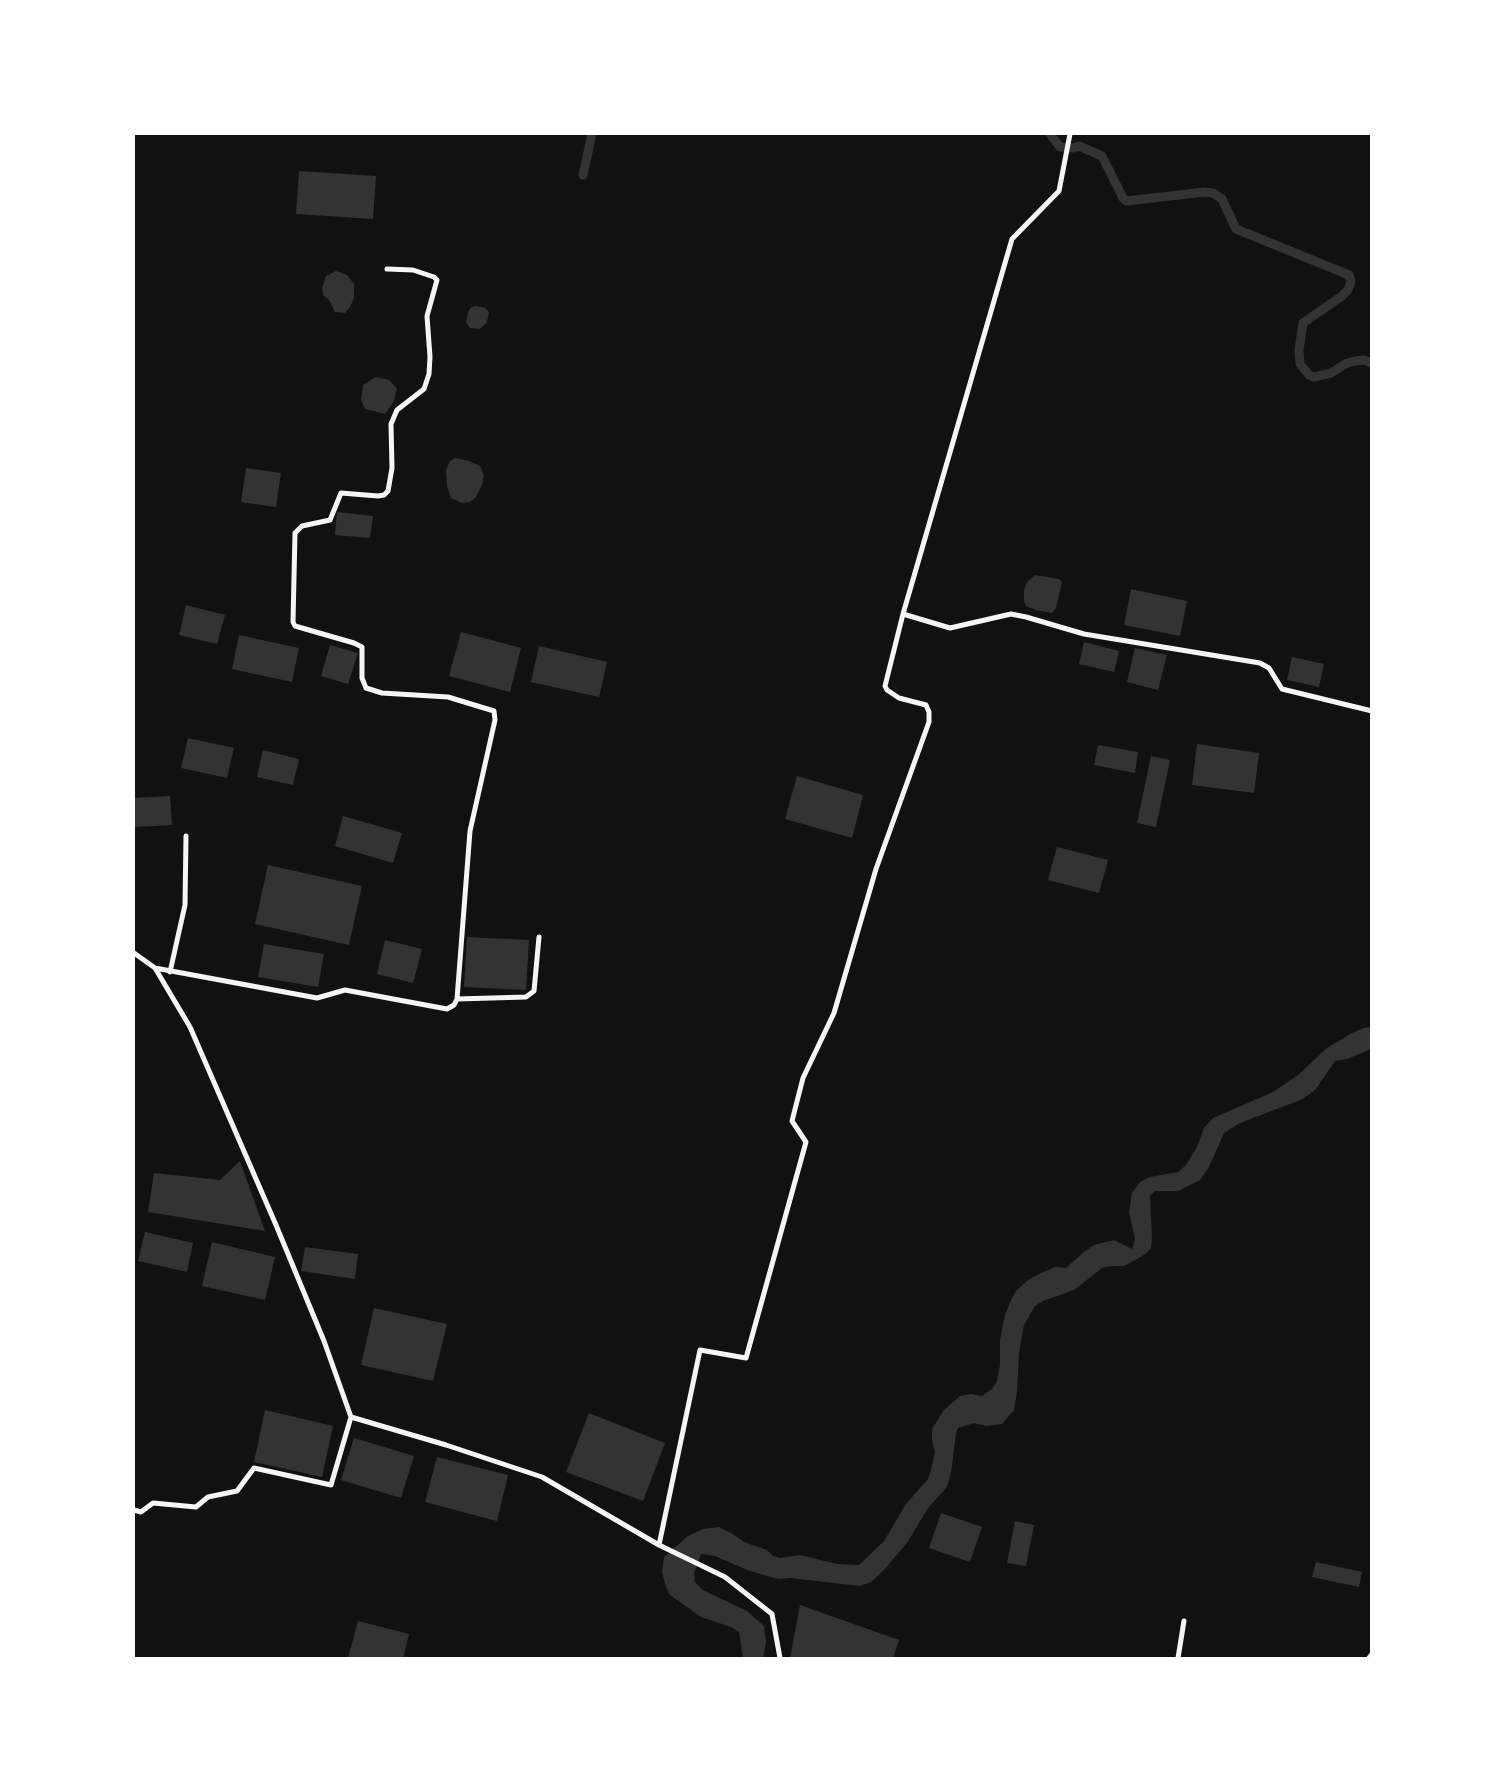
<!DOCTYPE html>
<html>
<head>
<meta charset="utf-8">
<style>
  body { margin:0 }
  #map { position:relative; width:1505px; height:1792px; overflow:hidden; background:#111; font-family:Manrope,sans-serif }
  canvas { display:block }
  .frame { position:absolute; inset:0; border:135px solid #fff; pointer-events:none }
</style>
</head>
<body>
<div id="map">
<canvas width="1505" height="1792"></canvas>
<div class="frame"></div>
</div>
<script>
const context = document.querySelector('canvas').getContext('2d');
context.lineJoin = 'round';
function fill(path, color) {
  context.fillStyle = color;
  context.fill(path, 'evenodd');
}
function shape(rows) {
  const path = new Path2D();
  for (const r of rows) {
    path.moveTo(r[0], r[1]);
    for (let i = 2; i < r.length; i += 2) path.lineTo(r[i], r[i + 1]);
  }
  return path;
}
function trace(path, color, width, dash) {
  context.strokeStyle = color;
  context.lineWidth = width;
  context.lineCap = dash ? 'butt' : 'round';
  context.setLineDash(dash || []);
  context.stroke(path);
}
const water = shape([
  [299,171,376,176,373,219,296,214],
  [336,271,347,275,354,284,354,298,350,307,345,313,335,312,329,300,323,295,322,288,326,276],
  [476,306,485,308,489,312,487,322,480,329,470,328,466,322,469,310,472,307],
  [376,377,389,380,397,389,394,401,385,414,365,409,361,400,363,385],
  [455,458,469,461,480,466,484,475,482,485,476,497,470,502,462,503,451,498,447,486,446,470,450,461],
  [246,468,281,473,276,507,241,502],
  [337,512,373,516,370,538,335,535],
  [1035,575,1059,579,1062,582,1056,608,1052,613,1036,610,1026,606,1024,601,1024,590,1027,582],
  [1131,589,1187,601,1180,636,1124,625],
  [186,605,225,615,217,644,179,635],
  [461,632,521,648,510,692,449,676],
  [239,635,299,648,292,682,232,669],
  [1084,642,1119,651,1114,672,1079,664],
  [330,645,358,653,348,684,321,676],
  [539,646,607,662,599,697,531,682],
  [1135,648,1167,655,1158,690,1127,682],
  [1292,657,1324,664,1319,687,1287,680],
  [188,738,234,748,227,778,181,768],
  [1197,744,1259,753,1254,793,1192,785],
  [1098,745,1138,752,1135,773,1094,765],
  [263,750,299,759,293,785,257,777],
  [1151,756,1170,760,1156,827,1137,823],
  [797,776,863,795,852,838,785,819],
  [170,796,172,825,134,827,134,798],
  [343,816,402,833,393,863,335,846],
  [1057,847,1108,860,1099,893,1048,880],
  [268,865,362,886,349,945,255,924],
  [467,937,529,940,526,990,464,987],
  [385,940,422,949,413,983,377,974],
  [264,944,324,954,318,987,258,977],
  [1371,1027,1371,1049,1347,1059,1335,1061,1316,1089,1303,1099,1240,1123,1224,1133,1209,1167,1200,1180,1178,1191,1155,1191,1150,1196,1152,1239,1151,1248,1144,1255,1124,1266,1112,1266,1102,1268,1074,1290,1043,1301,1035,1306,1024,1325,1021,1341,1019,1354,1017,1392,1014,1410,1002,1424,986,1426,974,1423,958,1428,956,1433,951,1473,947,1487,928,1508,907,1543,883,1571,871,1582,860,1586,790,1578,778,1579,747,1570,715,1556,701,1554,694,1574,695,1582,703,1590,747,1611,764,1626,766,1642,763,1658,743,1658,739,1632,731,1627,701,1617,670,1595,666,1587,662,1572,664,1557,688,1536,703,1529,719,1527,733,1534,744,1542,767,1550,773,1556,780,1558,800,1555,837,1564,859,1565,884,1541,906,1504,928,1479,931,1470,935,1452,932,1442,932,1429,944,1410,960,1396,971,1394,982,1396,992,1389,997,1381,1000,1365,1000,1340,1005,1315,1011,1300,1016,1291,1028,1280,1043,1272,1056,1267,1066,1268,1084,1252,1094,1245,1114,1240,1132,1249,1135,1239,1129,1212,1132,1193,1140,1182,1150,1177,1178,1172,1186,1165,1197,1147,1204,1128,1213,1118,1273,1092,1298,1075,1327,1048,1352,1033,1364,1028],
  [240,1161,265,1231,148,1212,154,1173,220,1180],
  [145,1232,193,1243,187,1272,138,1261],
  [212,1242,275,1257,265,1300,202,1286],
  [305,1247,358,1254,355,1279,301,1271],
  [374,1308,447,1324,433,1381,361,1365],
  [265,1410,333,1426,322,1477,254,1462],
  [589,1413,665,1443,643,1501,566,1472],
  [354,1438,414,1456,401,1498,341,1480],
  [437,1457,508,1475,497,1521,425,1502],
  [941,1513,982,1527,970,1562,929,1548],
  [1015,1521,1034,1525,1026,1566,1007,1563],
  [1316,1562,1362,1572,1359,1587,1312,1577],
  [800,1605,899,1640,893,1658,790,1658],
  [358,1621,409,1634,403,1658,348,1658]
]);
const canal = shape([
  [1050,134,1060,147,1073,148,1079,146,1102,156,1123,198,1126,201,1205,192,1213,193,1222,199,1236,229,1349,275,1351,281,1348,290,1342,296,1303,323,1299,350,1300,364,1309,375,1314,377,1331,373,1347,363,1355,361,1364,360,1372,363],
  [583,175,592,134]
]);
const minor = shape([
  [387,269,413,270,434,277,437,280,427,316,430,357,429,374,424,389,397,410,391,424,392,468,388,491,384,495,378,496,341,493,330,520,302,526,295,533,293,622,295,626,354,643,362,647,362,678,366,688,382,693,448,697,494,711,495,720,470,831,457,999],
  [903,614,1012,239,1059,191,1070,134],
  [134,953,155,968,190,1027,276,1225,324,1341,351,1417,446,1445,542,1477,659,1545,725,1577,772,1614,780,1658],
  [155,968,317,998,345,990,447,1009,454,1005,457,999,526,997,534,991,539,937],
  [170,972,185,905,186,836],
  [134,1510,141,1512,153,1503,196,1507,208,1497,237,1491,254,1468,331,1485,351,1417],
  [659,1545,700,1350,746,1358,806,1142,792,1121,803,1078,834,1013,876,869,929,722,929,712,926,705,899,698,887,690,885,686,903,614,950,628,1011,614,1026,617,1084,634,1260,663,1269,668,1282,689,1372,711],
  [1178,1658,1184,1621],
  [1369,1658,1372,1654]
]);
fill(water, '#333');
trace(canal, '#333', 9);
trace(minor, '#f5f5f5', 5);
</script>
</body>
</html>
